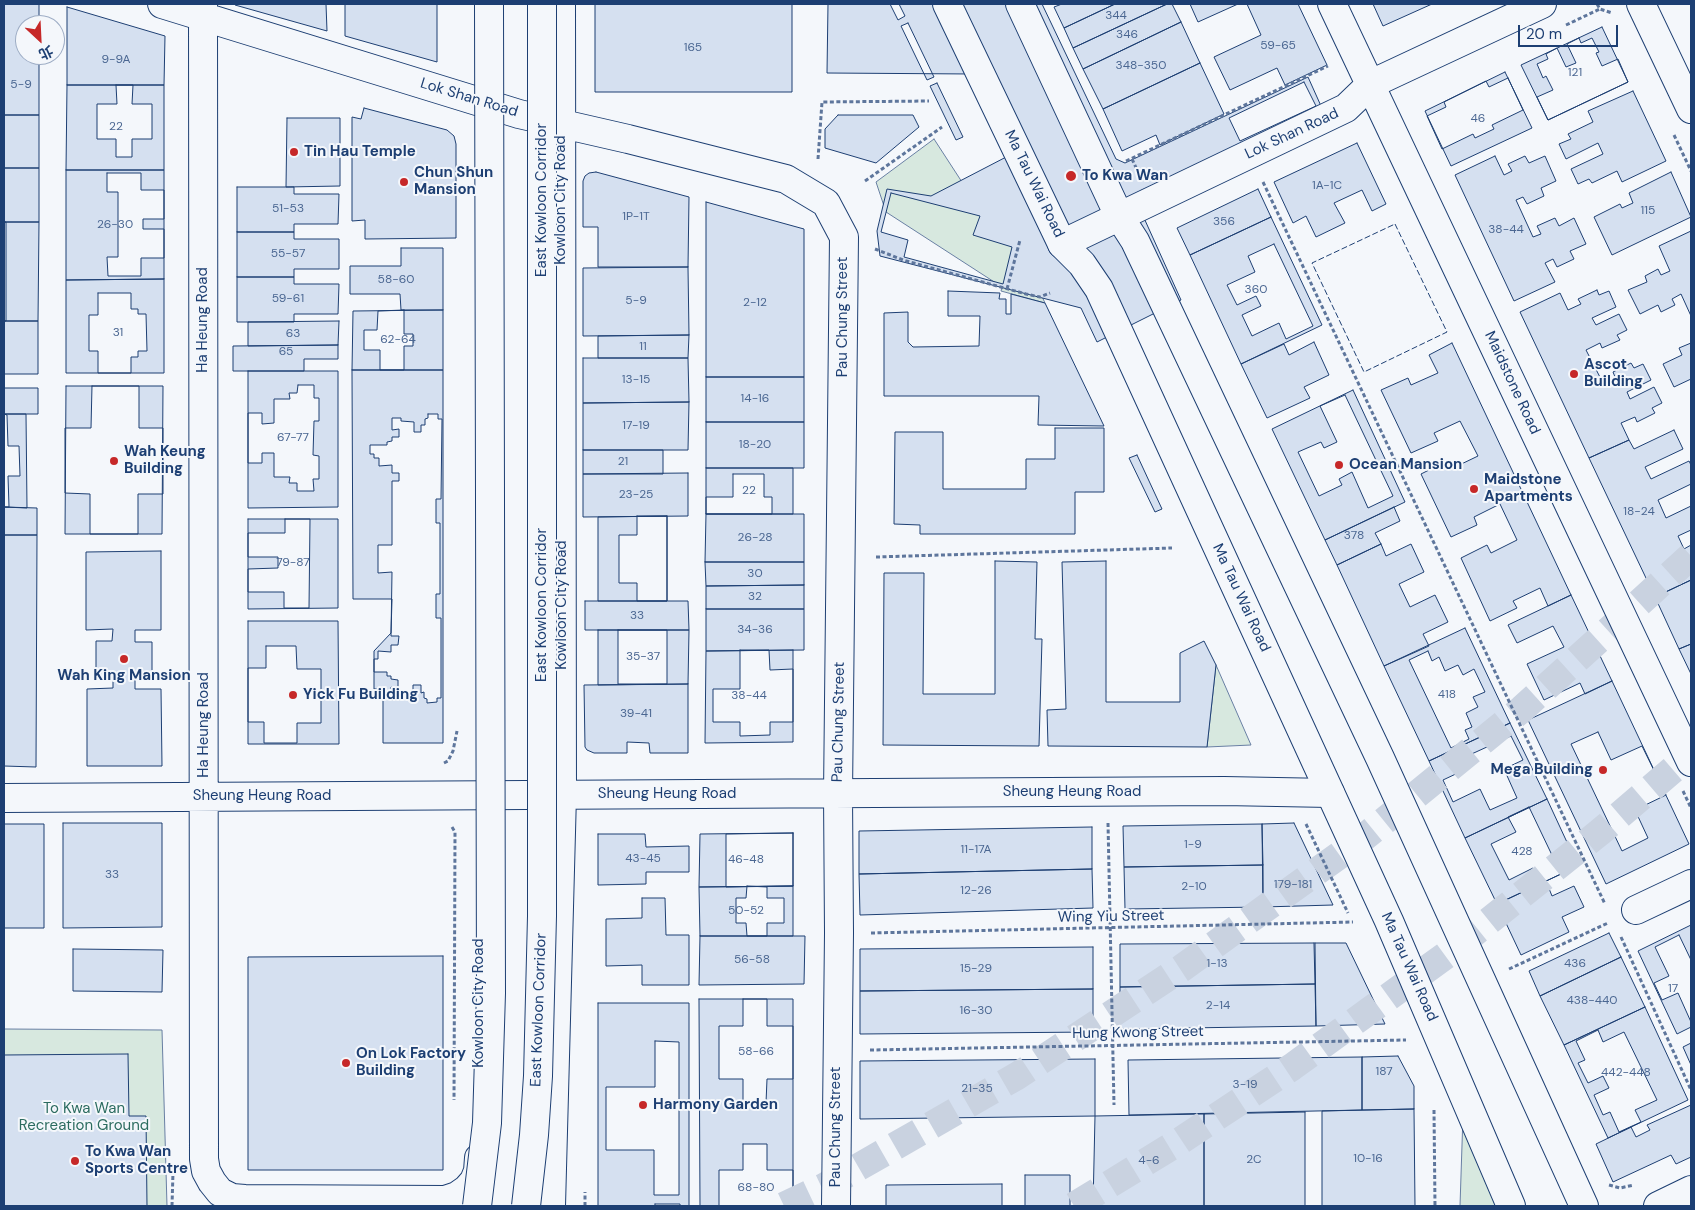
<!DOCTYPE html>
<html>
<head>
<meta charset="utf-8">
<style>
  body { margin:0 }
  #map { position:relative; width:1695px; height:1210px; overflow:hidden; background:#f4f7fb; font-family:"DM Sans","Noto Sans TC",sans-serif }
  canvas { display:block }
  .frame { position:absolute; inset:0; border:5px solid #1d3f73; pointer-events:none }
  .north { position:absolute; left:15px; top:15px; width:50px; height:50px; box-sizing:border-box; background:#f4f7fb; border:1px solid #9eadc5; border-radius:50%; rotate:155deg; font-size:14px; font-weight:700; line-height:20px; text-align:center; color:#1d3f73 }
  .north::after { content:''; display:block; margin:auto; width:18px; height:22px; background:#c62828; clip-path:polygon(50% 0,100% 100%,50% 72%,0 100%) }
  .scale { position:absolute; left:1518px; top:25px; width:100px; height:22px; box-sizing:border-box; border:2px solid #1d3f73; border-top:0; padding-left:6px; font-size:15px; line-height:18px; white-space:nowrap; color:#1d3f73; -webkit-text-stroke:4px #f4f7fb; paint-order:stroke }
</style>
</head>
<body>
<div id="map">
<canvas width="1695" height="1210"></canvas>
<div class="frame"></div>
<div class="north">北</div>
<div class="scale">20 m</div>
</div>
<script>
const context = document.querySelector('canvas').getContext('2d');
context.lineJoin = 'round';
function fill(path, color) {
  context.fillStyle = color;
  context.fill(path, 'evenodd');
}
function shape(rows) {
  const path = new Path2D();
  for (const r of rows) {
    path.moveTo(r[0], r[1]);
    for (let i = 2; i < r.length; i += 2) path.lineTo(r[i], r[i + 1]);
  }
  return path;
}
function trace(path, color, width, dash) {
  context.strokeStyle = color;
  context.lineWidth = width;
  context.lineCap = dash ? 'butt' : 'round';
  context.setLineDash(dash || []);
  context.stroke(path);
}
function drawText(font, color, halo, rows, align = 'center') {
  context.font = font + ' "DM Sans",sans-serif';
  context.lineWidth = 4;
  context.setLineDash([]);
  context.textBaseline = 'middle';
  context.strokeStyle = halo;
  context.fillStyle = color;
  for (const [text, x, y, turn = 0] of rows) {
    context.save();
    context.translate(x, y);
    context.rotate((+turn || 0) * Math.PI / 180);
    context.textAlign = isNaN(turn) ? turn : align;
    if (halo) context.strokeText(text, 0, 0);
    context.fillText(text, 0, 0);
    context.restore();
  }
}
const green = shape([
  [934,139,973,199,1023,255,1045,303,1001,291,1002,287,886,212,876,182,934,139],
  [1216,665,1251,745,1207,747,1216,665],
  [4,1029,162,1030,167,1206,4,1206,4,1029],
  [1463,1115,1503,1206,1460,1206,1463,1115]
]);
const building = shape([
  [4,4,39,4,39,25,25,25,25,55,39,55,39,115,4,115,4,4],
  [235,4,326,4,327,31,235,5,235,4],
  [345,4,437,4,437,62,345,36,345,4],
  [595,4,792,4,792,92,595,92,595,4],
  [828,4,1042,4,1116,159,1125,163,1308,77,1321,106,1140,191,1144,218,1181,300,1097,342,1081,308,880,256,877,231,887,189,931,196,1010,155,972,74,827,73,828,4],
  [890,4,899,4,905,16,898,20,890,4],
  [1062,4,1115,4,1064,28,1054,7,1062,4],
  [1115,4,1167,4,1073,48,1064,28,1115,4],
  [1167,4,1172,4,1181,22,1083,69,1073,48,1167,4],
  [1190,4,1238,4,1198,22,1190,4],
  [1247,4,1298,4,1327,65,1285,85,1277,68,1230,90,1214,57,1261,35,1247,4],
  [1373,4,1432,4,1383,26,1373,4],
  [67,7,165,36,164,85,67,85,67,7],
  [1181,22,1200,63,1103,109,1083,69,1181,22],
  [908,23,934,77,927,80,901,26,908,23],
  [1602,27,1628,82,1548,120,1521,65,1602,27],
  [1579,38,1581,43,1592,38,1599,52,1596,53,1602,66,1618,59,1628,82,1548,120,1537,97,1553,90,1546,76,1543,78,1537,64,1548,59,1546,54,1557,48,1566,67,1576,63,1567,44,1579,38],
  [1200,63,1224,114,1160,145,1156,135,1122,151,1103,109,1200,63],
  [1505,72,1532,128,1451,166,1425,111,1505,72],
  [1508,78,1523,110,1492,125,1494,129,1475,138,1473,134,1442,149,1427,116,1446,107,1444,102,1486,81,1489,87,1508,78],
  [1304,82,1316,106,1240,141,1229,118,1304,82],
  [937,83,963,137,956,140,930,86,937,83],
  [67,85,164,85,164,170,66,170,67,85],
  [116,85,133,85,132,104,152,104,152,139,132,139,132,157,116,157,116,139,97,139,97,104,117,104,116,85],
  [1633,91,1666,161,1622,182,1617,171,1592,183,1589,179,1578,184,1571,169,1603,154,1598,143,1566,159,1559,144,1571,139,1568,134,1593,122,1588,111,1633,91],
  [364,108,447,130,454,136,456,144,456,238,365,239,365,220,352,221,352,117,361,119,364,108],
  [4,115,39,115,39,168,4,168,4,115],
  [838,115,913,115,919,127,876,163,825,148,825,129,838,115],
  [287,118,340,118,340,186,286,187,287,118],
  [1357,143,1386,204,1372,211,1362,190,1334,203,1345,223,1316,237,1306,216,1293,223,1274,182,1357,143],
  [1495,156,1504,175,1512,171,1508,164,1525,156,1529,163,1545,156,1556,181,1541,188,1544,196,1527,204,1523,197,1516,200,1533,237,1541,234,1537,226,1555,218,1559,226,1574,218,1586,244,1570,251,1574,259,1557,267,1553,259,1545,263,1555,282,1514,301,1455,175,1495,156],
  [4,168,39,168,39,222,4,222,4,168],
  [66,170,164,170,164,279,66,280,66,170],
  [596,172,689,197,688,267,598,267,598,227,583,227,583,181,585,176,589,173,596,172],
  [1671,172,1691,217,1612,255,1594,217,1620,204,1622,208,1633,203,1629,193,1671,172],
  [107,173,141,173,141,190,164,190,164,219,143,219,143,229,164,229,164,258,141,258,141,276,108,276,107,257,118,257,118,192,107,192,107,173],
  [237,187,294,187,294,194,339,194,338,224,294,224,294,232,237,232,237,187],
  [1258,189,1271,217,1190,255,1177,228,1258,189],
  [891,193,980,216,973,235,1012,247,1003,284,904,257,908,240,881,232,891,193],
  [706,202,804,229,804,377,706,377,706,202],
  [1271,217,1322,325,1241,364,1190,255,1271,217],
  [4,222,39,222,38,321,4,321,4,222],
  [4,222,6,222,6,321,4,321,4,222],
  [1691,231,1691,316,1681,294,1672,299,1675,305,1661,312,1658,305,1640,314,1628,290,1647,282,1645,276,1658,269,1661,275,1670,271,1659,246,1691,231],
  [237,232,294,232,294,239,339,239,339,269,294,269,294,277,237,277,237,232],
  [1274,244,1313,326,1286,339,1279,323,1252,336,1242,315,1261,306,1256,296,1237,305,1227,285,1255,272,1248,256,1274,244],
  [401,248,443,248,443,310,401,310,400,294,350,294,350,266,401,266,401,248],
  [688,267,689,335,583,336,583,268,688,267],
  [237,277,294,277,294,284,339,284,338,314,294,314,294,322,237,322,237,277],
  [164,279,164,373,66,373,66,280,164,279],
  [1597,290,1599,295,1609,291,1616,307,1592,318,1596,325,1619,314,1627,330,1617,335,1620,340,1602,348,1600,343,1586,350,1603,383,1615,377,1613,372,1631,363,1634,368,1643,364,1651,380,1627,392,1630,399,1654,387,1662,403,1652,408,1655,413,1637,422,1635,417,1621,423,1629,440,1589,458,1520,312,1560,293,1568,310,1581,304,1578,299,1597,290],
  [948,291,1000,293,999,299,1006,299,1006,314,1011,314,1011,294,1045,303,1104,426,1038,425,1039,396,884,396,884,313,908,312,908,342,913,347,979,346,980,316,948,316,948,291],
  [98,293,131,293,131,309,138,309,138,314,146,314,147,351,138,351,138,357,131,357,131,373,98,373,98,351,89,351,89,315,98,315,98,293],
  [404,310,404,334,413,334,413,346,404,346,404,370,380,370,380,350,364,350,364,330,377,330,378,311,404,310],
  [443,310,443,370,352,370,353,311,443,310],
  [4,321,38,321,38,374,4,374,4,321],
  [339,321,338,345,248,346,248,322,339,321],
  [689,335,688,358,598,358,598,336,689,335],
  [1314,342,1329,375,1304,387,1310,398,1267,418,1241,364,1284,344,1289,355,1314,342],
  [1452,343,1571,595,1548,606,1540,588,1513,601,1517,608,1490,621,1461,558,1487,545,1491,553,1517,540,1500,504,1474,517,1477,525,1451,537,1421,474,1447,461,1451,469,1478,456,1460,421,1434,433,1438,441,1411,453,1381,390,1408,378,1411,385,1438,373,1429,355,1452,343],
  [1691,343,1691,379,1674,387,1663,364,1682,355,1679,348,1691,343],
  [338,345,338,359,304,359,304,371,233,371,233,346,338,345],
  [583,358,688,358,689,402,583,403,583,358],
  [352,370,443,370,443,743,383,743,383,689,374,689,374,651,391,633,392,599,353,599,352,370],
  [248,371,338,371,338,507,248,508,248,371],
  [706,377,804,377,804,422,706,422,706,377],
  [298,385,314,385,314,398,319,398,319,421,314,421,313,455,319,456,319,479,313,479,314,491,297,491,297,483,289,483,290,477,274,477,274,453,262,453,262,463,248,463,248,413,262,413,262,424,274,423,274,399,290,399,289,393,297,393,298,385],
  [66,386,163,386,162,534,65,534,66,386],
  [92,386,139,386,139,428,163,428,163,494,138,494,138,534,90,534,90,494,65,493,65,428,91,428,92,386],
  [4,388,38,388,38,414,4,414,4,388],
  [1353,390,1405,502,1325,540,1272,429,1353,390],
  [1345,395,1393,496,1368,508,1352,472,1339,479,1342,485,1319,496,1298,452,1321,442,1324,448,1337,442,1320,406,1345,395],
  [689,402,688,450,583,450,583,403,689,402],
  [4,414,7,415,8,446,19,446,20,476,8,476,9,507,4,507,4,414],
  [4,414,26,414,27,508,4,507,4,414],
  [428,414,438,414,438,419,442,419,441,499,436,499,436,523,440,523,440,594,436,594,436,618,441,618,441,698,437,698,437,702,427,703,427,699,424,698,424,692,421,693,421,685,413,685,413,696,401,696,400,700,391,700,391,687,398,688,398,680,391,679,391,676,387,676,387,672,374,672,374,659,378,659,378,651,391,652,391,645,398,645,399,636,391,636,392,572,378,573,378,545,392,545,392,481,399,481,399,473,392,473,392,465,379,466,379,458,374,458,374,454,370,454,370,445,387,445,387,442,392,441,392,437,399,437,399,429,392,430,392,418,401,418,401,421,414,422,414,432,421,432,421,425,425,425,425,419,428,418,428,414],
  [706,422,804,422,804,468,706,468,706,422],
  [1055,428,1104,428,1104,492,1075,492,1075,534,920,534,920,525,894,524,895,432,943,432,943,489,1026,489,1026,459,1055,459,1055,428],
  [1674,430,1683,449,1645,467,1651,479,1689,461,1691,465,1691,484,1658,500,1666,518,1691,506,1691,530,1678,536,1684,549,1691,545,1691,580,1655,597,1589,458,1629,440,1634,449,1674,430],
  [583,450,663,450,663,474,583,474,583,450],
  [1137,455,1162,509,1155,512,1129,458,1137,455],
  [706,468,793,468,793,514,706,514,706,468],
  [688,473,688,516,583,517,583,474,688,473],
  [733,474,764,474,764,497,772,497,772,514,706,514,706,497,733,497,733,474],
  [4,507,37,508,37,535,4,535,4,507],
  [1394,507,1400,521,1375,533,1381,544,1337,565,1325,540,1394,507],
  [706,514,804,514,804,562,705,562,706,514],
  [637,516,667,516,667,601,637,601,637,583,619,583,619,535,637,535,637,516],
  [667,516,667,601,598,601,598,517,667,516],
  [248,519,338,519,338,608,248,609,248,519],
  [285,519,310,519,309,608,284,608,284,592,248,592,248,569,278,568,278,557,248,557,248,533,285,533,285,519],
  [4,535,37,535,36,767,4,766,4,535],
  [1381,544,1386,556,1411,544,1424,572,1399,584,1410,607,1435,595,1448,622,1423,634,1429,646,1384,666,1337,565,1381,544],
  [161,551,161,630,135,630,135,642,152,642,152,677,135,677,135,689,161,689,162,766,87,766,87,689,113,688,113,677,96,677,96,641,112,641,113,629,86,630,86,552,161,551],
  [995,561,1037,562,1035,639,1042,639,1039,746,883,745,884,573,924,573,923,694,995,694,995,561],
  [1106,561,1106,702,1180,702,1180,653,1204,641,1216,665,1207,747,1048,746,1047,710,1066,709,1062,562,1106,561],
  [705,562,804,562,804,585,706,586,705,562],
  [1691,580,1691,644,1679,649,1655,597,1691,580],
  [804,585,804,609,706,609,706,586,804,585],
  [1571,595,1612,681,1585,694,1580,683,1544,700,1527,664,1564,647,1553,626,1517,643,1508,625,1571,595],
  [585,601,688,601,689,630,585,630,585,601],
  [706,609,804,609,804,650,706,651,706,609],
  [248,621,338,621,339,744,248,744,248,621],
  [1465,628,1510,723,1429,761,1384,666,1465,628],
  [598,630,689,630,688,684,598,685,598,630],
  [618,630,667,630,667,684,618,684,618,630],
  [1691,644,1691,674,1679,649,1691,644],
  [266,646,296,646,297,669,321,669,321,723,297,723,297,743,264,743,264,722,248,722,248,668,266,668,266,646],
  [740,650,769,650,770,670,793,669,793,722,770,722,770,735,740,736,740,722,713,722,713,689,740,689,740,650],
  [793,650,793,742,705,743,706,651,793,650],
  [1428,651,1432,661,1439,657,1445,671,1458,665,1463,675,1474,669,1485,692,1473,697,1478,707,1466,713,1472,727,1465,730,1469,739,1451,748,1409,660,1428,651],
  [1612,681,1689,844,1606,884,1528,720,1612,681],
  [688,684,688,753,650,753,649,743,627,742,627,753,594,753,587,750,585,747,584,685,688,684],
  [1510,723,1547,799,1465,838,1429,761,1510,723],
  [1598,732,1611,760,1642,746,1666,795,1635,810,1648,838,1622,851,1571,744,1598,732],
  [1511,736,1523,760,1504,769,1517,798,1490,810,1480,789,1453,802,1443,780,1460,772,1458,769,1468,764,1465,757,1511,736],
  [1547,799,1578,866,1497,904,1465,838,1547,799],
  [1529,807,1561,874,1540,884,1533,868,1509,880,1491,844,1516,832,1508,817,1529,807],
  [63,823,162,823,162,927,63,928,63,823],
  [1294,823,1333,905,1263,907,1262,824,1294,823],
  [4,824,44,824,44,928,4,928,4,824],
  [1262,824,1263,865,1124,867,1123,826,1262,824],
  [1092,827,1092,869,859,874,859,831,1092,827],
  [793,833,793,886,726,887,726,834,793,833],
  [793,833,793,886,699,887,700,834,793,833],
  [598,834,645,834,646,847,689,846,689,872,646,872,646,884,598,885,598,834],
  [1263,865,1263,907,1125,909,1124,867,1263,865],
  [1092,869,1093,908,860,915,859,874,1092,869],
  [1546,881,1552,896,1574,886,1584,907,1562,917,1569,932,1521,955,1497,904,1546,881],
  [747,886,767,887,767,898,784,898,784,923,767,923,767,936,747,936,746,923,736,923,736,898,746,898,747,886],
  [793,886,793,936,700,936,699,887,793,886],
  [642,898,665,898,666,935,689,935,689,985,642,985,642,965,606,966,606,919,642,918,642,898],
  [1691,925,1691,1027,1677,1034,1638,951,1691,925],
  [1609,933,1621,957,1540,996,1529,971,1609,933],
  [1679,935,1691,960,1691,1022,1678,993,1662,1000,1654,983,1669,976,1655,947,1679,935],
  [700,936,805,936,804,984,699,985,700,936],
  [1314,943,1315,984,1120,987,1120,944,1314,943],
  [1315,943,1346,943,1385,1024,1316,1026,1315,943],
  [1093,947,1093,989,860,991,860,949,1093,947],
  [73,949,163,950,162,992,73,991,73,949],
  [443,956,443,1170,248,1170,248,957,443,956],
  [1621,957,1645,1007,1564,1045,1540,996,1621,957],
  [1315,984,1316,1026,1120,1029,1120,987,1315,984],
  [1093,989,1093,1032,860,1034,860,991,1093,989],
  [699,999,793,999,793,1206,700,1206,699,999],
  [743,999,767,999,767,1026,793,1026,793,1079,767,1079,766,1103,743,1103,743,1079,719,1079,719,1026,743,1026,743,999],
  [598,1003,689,1003,689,1206,598,1206,598,1003],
  [1645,1007,1688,1100,1608,1138,1564,1045,1645,1007],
  [1598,1030,1603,1042,1624,1032,1657,1100,1635,1110,1641,1122,1619,1132,1610,1112,1603,1115,1594,1095,1609,1088,1603,1076,1588,1083,1578,1063,1585,1060,1576,1041,1598,1030],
  [655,1041,679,1042,679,1195,654,1195,654,1150,606,1150,606,1087,655,1087,655,1041],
  [1691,1043,1691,1065,1683,1047,1691,1043],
  [128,1054,129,1116,146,1116,147,1206,4,1206,4,1055,128,1054],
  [1398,1056,1414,1086,1414,1109,1362,1110,1362,1057,1398,1056],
  [1362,1057,1362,1110,1129,1115,1128,1060,1362,1057],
  [1095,1059,1095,1116,860,1119,860,1061,1095,1059],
  [1691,1105,1691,1157,1676,1164,1671,1155,1613,1182,1596,1144,1631,1127,1636,1137,1650,1130,1647,1125,1691,1105],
  [1414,1109,1415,1206,1322,1206,1322,1111,1414,1109],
  [1305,1112,1305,1206,1204,1206,1204,1114,1305,1112],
  [1204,1114,1204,1206,1093,1206,1095,1116,1204,1114],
  [743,1144,767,1144,767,1170,793,1170,793,1206,719,1206,719,1170,743,1170,743,1144],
  [1025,1175,1070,1175,1070,1206,1025,1206,1025,1175],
  [1002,1184,1002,1206,886,1206,886,1185,1002,1184],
  [655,1204,680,1204,680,1206,655,1206,655,1204]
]);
const highwayTunnel = shape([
  [784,1206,824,1187,1017,1076,1182,968,1362,839,1522,709,1691,556],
  [1074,1206,1177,1143,1292,1067,1449,953,1600,832,1691,754]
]);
const path = shape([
  [1597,4,1600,9,1612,13],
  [1566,25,1600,9],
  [1674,135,1691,171],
  [818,159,822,102,929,101],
  [1132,159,1139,174],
  [1126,161,1328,66],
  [865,181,942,127],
  [1263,182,1605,904],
  [875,249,903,260,1026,294,1040,297,1050,293],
  [1007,289,1020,240],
  [876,557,1172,548],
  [444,763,448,761,453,751,457,731],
  [1683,791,1691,808],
  [1108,823,1114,1105],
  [1306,824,1348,913],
  [452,827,455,832,454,1100],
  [871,933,1353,922],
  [1621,937,1691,1090],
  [1509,969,1608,923],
  [870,1050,1406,1040],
  [1434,1110,1435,1206],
  [1609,1185,1620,1188,1634,1185],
  [172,1206,173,1172],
  [585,1206,585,1192]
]);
const minor = shape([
  [162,4,519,114,628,139,786,179,826,203,844,237,838,794,839,933,836,1206],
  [203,4,204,1159,206,1171,212,1182,220,1192,232,1198,245,1199,445,1200,457,1196,467,1189,474,1181,478,1171,479,1158],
  [1332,4,1691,762],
  [1641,4,1691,109],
  [1062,244,1346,108,1371,84,1542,4],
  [4,798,1224,791,1330,793],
  [1636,910,1691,884],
  [551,1206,562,795,561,4],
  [1658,1206,1691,1190]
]);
const major = shape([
  [947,4,1062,244,1082,264,1099,289,1389,921,1511,1206],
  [1020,4,1119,216,1135,241,1380,758,1584,1206]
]);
const highwayBridge = shape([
  [477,1206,487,1123,491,993,489,4],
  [526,1206,534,1135,538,1076,542,916,542,4]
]);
const fence = shape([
  [1395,224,1447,332,1364,372,1312,263,1395,224]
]);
const markers = [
  [294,152,5,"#c62828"],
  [1071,176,6,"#c62828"],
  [404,182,5,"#c62828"],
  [1574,374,5,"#c62828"],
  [114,461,5,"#c62828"],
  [1339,465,5,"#c62828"],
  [1474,489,5,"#c62828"],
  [124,659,5,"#c62828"],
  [293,695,5,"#c62828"],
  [1603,770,5,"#c62828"],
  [346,1063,5,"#c62828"],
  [643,1105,5,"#c62828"],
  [75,1161,5,"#c62828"]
];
const numberNames = [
  ["344",1116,16],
  ["346",1127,35],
  ["59-65",1278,46],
  ["165",693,48],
  ["9-9A",116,60],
  ["348-350",1141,66],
  ["121",1575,73],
  ["5-9",21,85],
  ["46",1478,119],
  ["22",116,127],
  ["1A-1C",1327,186],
  ["51-53",288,209],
  ["115",1648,211],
  ["1P-1T",636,217],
  ["356",1224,222],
  ["26-30",115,225],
  ["38-44",1506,230],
  ["55-57",288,254],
  ["58-60",396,280],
  ["360",1256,290],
  ["59-61",288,299],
  ["5-9",636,301],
  ["2-12",755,303],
  ["31",118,333],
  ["63",293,334],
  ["62-64",398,340],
  ["11",643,347],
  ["65",286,352],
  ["13-15",636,380],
  ["14-16",755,399],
  ["17-19",636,426],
  ["67-77",293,438],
  ["18-20",755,445],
  ["21",623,462],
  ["22",749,491],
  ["23-25",636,495],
  ["18-24",1639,512],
  ["378",1354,536],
  ["26-28",755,538],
  ["79-87",293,563],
  ["30",755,574],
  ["32",755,597],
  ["33",637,616],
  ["34-36",755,630],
  ["35-37",643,657],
  ["418",1447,695],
  ["38-44",749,696],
  ["39-41",636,714],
  ["1-9",1193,845],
  ["11-17A",976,850],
  ["428",1522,852],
  ["43-45",643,859],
  ["46-48",746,860],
  ["33",112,875],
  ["179-181",1293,885],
  ["2-10",1194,887],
  ["12-26",976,891],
  ["50-52",746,911],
  ["56-58",752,960],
  ["1-13",1217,964],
  ["436",1575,964],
  ["15-29",976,969],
  ["17",1673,989],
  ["438-440",1592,1001],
  ["2-14",1218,1006],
  ["16-30",976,1011],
  ["58-66",756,1052],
  ["187",1384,1072],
  ["442-448",1626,1073],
  ["3-19",1245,1085],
  ["21-35",977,1089],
  ["10-16",1368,1159],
  ["2C",1254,1160],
  ["4-6",1149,1161],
  ["68-80",756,1188]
];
const streetNames = [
  ["Lok Shan Road",469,98,17],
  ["Lok Shan Road",1292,134,-25],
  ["Ma Tau Wai Road",1034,184,64],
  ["East Kowloon Corridor",542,200,-90],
  ["Kowloon City Road",561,200,-90],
  ["Pau Chung Street",843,317,-90],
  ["Ha Heung Road",203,320,-90],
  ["Maidstone Road",1512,383,65],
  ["Ma Tau Wai Road",1241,598,65],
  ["East Kowloon Corridor",542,605,-90],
  ["Kowloon City Road",562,605,-90],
  ["Pau Chung Street",839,722,-89],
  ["Ha Heung Road",204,725,-90],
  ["Sheung Heung Road",1072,792],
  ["Sheung Heung Road",667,794],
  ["Sheung Heung Road",262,796],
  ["Wing Yiu Street",1111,917,-1],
  ["Ma Tau Wai Road",1409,967,66],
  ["Kowloon City Road",479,1003,-90],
  ["East Kowloon Corridor",539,1010,-88],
  ["Hung Kwong Street",1138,1033,-1],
  ["Pau Chung Street",836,1127,-90]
];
const poiNames = [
  ["Tin Hau Temple",304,152],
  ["Chun Shun",414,173],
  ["Mansion",414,190],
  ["To Kwa Wan",1082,176],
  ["Ascot",1584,365],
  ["Building",1584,382],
  ["Wah Keung",124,452],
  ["Building",124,469],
  ["Ocean Mansion",1349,465],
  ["Maidstone",1484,480],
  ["Apartments",1484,497],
  ["Wah King Mansion",124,676,"center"],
  ["Yick Fu Building",303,695],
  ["Mega Building",1593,770,"right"],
  ["On Lok Factory",356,1054],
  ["Building",356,1071],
  ["Harmony Garden",653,1105],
  ["To Kwa Wan",85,1152],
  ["Sports Centre",85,1169]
];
const parkNames = [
  ["To Kwa Wan",84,1109],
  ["Recreation Ground",84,1126]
];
fill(green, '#d7e8df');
trace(green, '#687fa3', 1);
fill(building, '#d5e0f0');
trace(building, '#1d3f73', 1);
trace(highwayTunnel, '#c9d2e0', 28, [28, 14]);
trace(minor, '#1d3f73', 30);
trace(major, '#1d3f73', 30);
trace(path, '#5e769c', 3, [4, 2.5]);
trace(minor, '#f4f7fb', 28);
trace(major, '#f4f7fb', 28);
trace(highwayBridge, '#1d3f73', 30, []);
trace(highwayBridge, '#f4f7fb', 28);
trace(fence, '#1d3f73', 1, [6, 2.5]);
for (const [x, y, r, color] of markers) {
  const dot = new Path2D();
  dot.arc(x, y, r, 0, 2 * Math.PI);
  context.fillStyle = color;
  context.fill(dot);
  trace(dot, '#f4f7fb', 2);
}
drawText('12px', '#4b6792', null, numberNames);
drawText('15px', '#1d3f73', '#f4f7fb', streetNames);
drawText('bold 15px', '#1d3f73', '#f4f7fb', poiNames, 'left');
drawText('15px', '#2c6c60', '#f4f7fb', parkNames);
</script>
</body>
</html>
